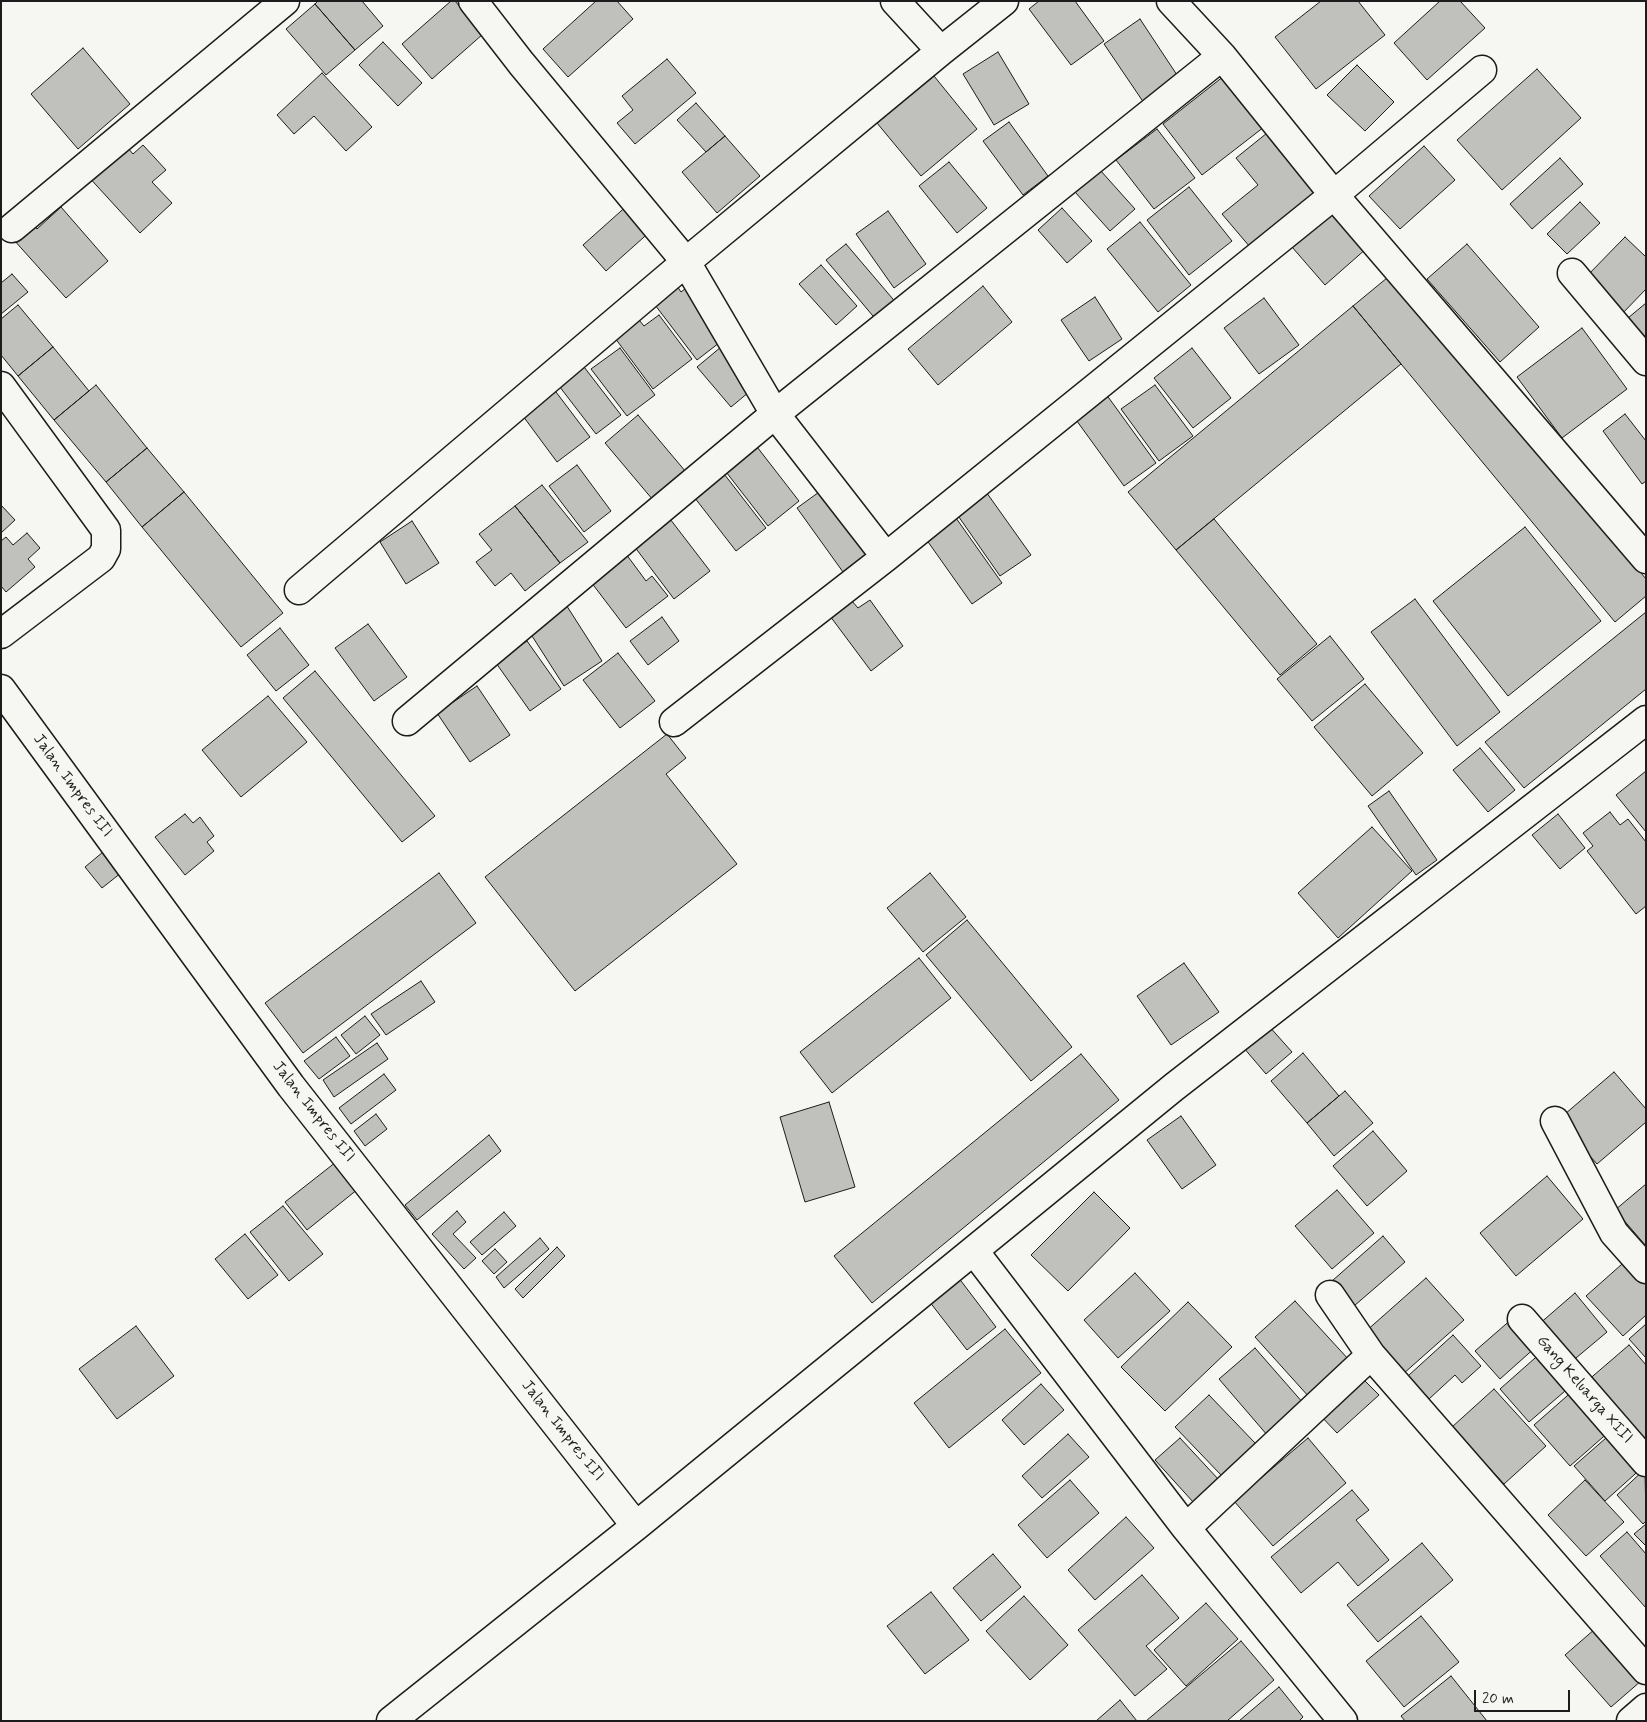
<!DOCTYPE html>
<html>
<head>
<meta charset="utf-8">
<style>
  body { margin:0 }
  #map { position:relative; width:1647px; height:1722px; overflow:hidden; background:#f6f6f2; font-family:Mynerve,sans-serif }
  canvas { display:block }
  .frame { position:absolute; inset:0; border:2px solid #1c1c1c; pointer-events:none }
  .scale { position:absolute; left:1474px; top:1690px; width:96px; height:22px; box-sizing:border-box; border:2px solid #1c1c1c; border-top:0; padding-left:6px; font-size:15px; line-height:18px; white-space:nowrap; color:#1c1c1c; -webkit-text-stroke:4px #f6f6f2; paint-order:stroke }
</style>
</head>
<body>
<div id="map">
<canvas width="1647" height="1722"></canvas>
<div class="frame"></div>
<div class="scale">20 m</div>
</div>
<script>
const context = document.querySelector('canvas').getContext('2d');
context.lineJoin = 'round';
function fill(path, color) {
  context.fillStyle = color;
  context.fill(path, 'evenodd');
}
function shape(rows) {
  const path = new Path2D();
  for (const r of rows) {
    path.moveTo(r[0], r[1]);
    for (let i = 2; i < r.length; i += 2) path.lineTo(r[i], r[i + 1]);
  }
  return path;
}
function trace(path, color, width, dash) {
  context.strokeStyle = color;
  context.lineWidth = width;
  context.lineCap = dash ? 'butt' : 'round';
  context.setLineDash(dash || []);
  context.stroke(path);
}
function drawText(font, color, halo, rows, align = 'center') {
  context.font = font + ' Mynerve,sans-serif';
  context.lineWidth = 4.5;
  context.setLineDash([]);
  context.textBaseline = 'middle';
  context.strokeStyle = halo;
  context.fillStyle = color;
  for (const [text, x, y, turn = 0] of rows) {
    context.save();
    context.translate(x, y);
    context.rotate((+turn || 0) * Math.PI / 180);
    context.textAlign = isNaN(turn) ? turn : align;
    if (halo) context.strokeText(text, 0, 0);
    context.fillText(text, 0, 0);
    context.restore();
  }
}
const building = shape([
  [318,1,362,1,383,26,355,50,315,4,318,1],
  [451,1,455,1,483,34,432,79,402,44,451,1],
  [596,1,617,1,633,19,568,77,543,49,596,1],
  [1039,1,1075,1,1104,41,1071,65,1029,9,1039,1],
  [1321,1,1358,1,1385,35,1316,89,1275,37,1321,1],
  [1440,1,1460,1,1485,28,1427,80,1394,43,1440,1],
  [315,4,355,50,326,75,286,29,315,4],
  [1140,19,1179,78,1144,103,1104,44,1140,19],
  [383,42,422,83,398,106,359,65,383,42],
  [83,48,130,104,78,149,31,94,83,48],
  [998,52,1029,104,994,125,963,74,998,52],
  [667,59,696,93,635,144,617,123,633,110,622,96,667,59],
  [1357,65,1394,102,1365,131,1327,95,1357,65],
  [1537,69,1581,118,1502,190,1457,140,1537,69],
  [322,73,372,127,346,151,314,116,294,134,277,115,322,73],
  [934,76,977,129,921,176,877,123,934,76],
  [1224,76,1264,127,1202,175,1163,124,1224,76],
  [696,103,725,136,706,152,677,120,696,103],
  [1009,122,1048,176,1023,195,983,141,1009,122],
  [1157,129,1195,178,1154,209,1116,160,1157,129],
  [1272,129,1321,189,1250,247,1222,214,1258,185,1236,158,1272,129],
  [725,136,760,176,717,213,682,172,725,136],
  [122,141,133,154,143,145,166,170,152,182,172,203,140,233,86,174,122,141],
  [1424,146,1455,180,1400,229,1369,196,1424,146],
  [1560,158,1583,184,1532,229,1510,204,1560,158],
  [949,162,987,208,957,233,919,186,949,162],
  [1100,170,1135,209,1110,231,1075,192,1100,170],
  [1189,187,1232,241,1189,275,1147,220,1189,187],
  [1580,202,1600,223,1567,254,1547,234,1580,202],
  [630,203,653,229,606,271,583,245,630,203],
  [61,207,108,261,66,298,13,239,32,223,37,229,61,207],
  [1062,208,1092,241,1067,263,1038,230,1062,208],
  [888,211,926,264,894,288,856,234,888,211],
  [1334,211,1367,248,1325,285,1292,247,1334,211],
  [1140,222,1191,285,1158,312,1107,249,1140,222],
  [1625,237,1646,257,1646,289,1621,315,1583,280,1625,237],
  [846,244,898,305,878,322,826,260,846,244],
  [1467,244,1539,327,1500,362,1427,279,1467,244],
  [821,265,857,306,836,325,799,284,821,265],
  [1393,273,1646,579,1646,596,1615,622,1353,306,1393,273],
  [12,274,28,292,1,314,1,283,12,274],
  [675,283,681,292,690,285,728,336,697,360,652,301,675,283],
  [983,286,1012,322,938,385,908,349,983,286],
  [1095,297,1122,339,1089,361,1061,320,1095,297],
  [1264,298,1299,345,1259,374,1224,328,1264,298],
  [1646,303,1646,350,1622,323,1646,303],
  [18,305,53,347,18,376,1,355,1,319,18,305],
  [1353,306,1401,364,1176,550,1128,492,1353,306],
  [659,315,692,359,653,389,615,338,639,320,644,326,659,315],
  [1582,328,1627,389,1562,438,1517,377,1582,328],
  [53,347,89,391,54,420,18,376,53,347],
  [721,347,755,387,731,407,697,367,721,347],
  [620,348,655,395,627,416,591,369,620,348],
  [1192,348,1231,398,1193,428,1154,378,1192,348],
  [581,363,621,415,596,434,556,382,581,363],
  [550,384,590,437,557,462,517,408,550,384],
  [96,385,147,448,106,482,54,420,96,385],
  [1155,385,1193,436,1159,461,1121,409,1155,385],
  [1106,394,1156,463,1124,486,1074,417,1106,394],
  [1625,414,1646,441,1646,481,1642,484,1603,431,1625,414],
  [638,415,686,472,653,500,605,443,638,415],
  [754,443,799,501,768,526,723,468,754,443],
  [147,448,184,492,142,527,106,482,147,448],
  [577,465,611,511,584,532,549,486,577,465],
  [721,470,766,528,736,551,691,493,721,470],
  [542,485,588,542,560,563,515,506,542,485],
  [826,487,871,551,843,572,797,508,826,487],
  [984,489,1031,555,1000,576,954,510,984,489],
  [184,492,283,613,241,647,142,527,184,492],
  [1,505,15,520,1,533,1,505],
  [515,506,560,563,525,591,511,573,495,586,476,562,492,550,479,534,515,506],
  [667,515,710,571,674,599,631,542,667,515],
  [956,518,1002,583,972,604,926,539,956,518],
  [1214,519,1317,644,1280,675,1176,550,1214,519],
  [412,521,439,563,406,584,380,542,412,521],
  [1525,527,1601,621,1508,696,1433,601,1525,527],
  [27,533,40,548,28,559,35,567,6,592,1,586,1,541,6,537,13,545,27,533],
  [626,554,646,581,652,576,668,596,626,628,591,582,626,554],
  [1415,599,1500,712,1457,746,1371,632,1415,599],
  [563,600,602,661,564,686,525,625,563,600],
  [851,600,858,608,870,600,903,646,871,671,830,616,851,600],
  [1646,612,1646,689,1524,788,1485,742,1646,612],
  [662,617,679,641,648,665,630,641,662,617],
  [368,624,407,677,374,701,335,648,368,624],
  [280,628,309,665,276,691,247,655,280,628],
  [1330,636,1364,679,1312,721,1277,679,1330,636],
  [527,641,561,689,530,711,496,663,527,641],
  [618,653,655,701,620,728,583,680,618,653],
  [315,671,435,816,402,842,283,698,315,671],
  [1365,684,1423,753,1372,796,1314,727,1365,684],
  [477,686,510,735,470,762,437,713,477,686],
  [268,696,307,742,241,797,202,750,268,696],
  [667,734,686,758,666,774,737,864,575,991,485,877,667,734],
  [1480,748,1515,790,1488,812,1453,770,1480,748],
  [1646,771,1646,832,1616,795,1646,771],
  [1389,791,1437,860,1416,875,1368,806,1389,791],
  [1610,812,1620,825,1628,819,1646,842,1646,906,1636,914,1587,851,1593,846,1583,833,1610,812],
  [185,814,193,823,200,817,214,836,207,842,214,851,185,875,155,837,185,814],
  [1558,814,1585,848,1560,869,1532,835,1558,814],
  [1372,827,1412,871,1338,938,1298,893,1372,827],
  [109,847,126,869,102,888,85,867,109,847],
  [439,873,476,923,303,1053,265,1003,439,873],
  [930,873,966,917,923,952,887,908,930,873],
  [967,920,1072,1047,1031,1081,926,955,967,920],
  [919,958,951,998,832,1093,800,1052,919,958],
  [1184,963,1219,1012,1171,1045,1137,996,1184,963],
  [421,981,435,1002,386,1035,371,1014,421,981],
  [365,1016,380,1035,356,1054,341,1035,365,1016],
  [1268,1025,1292,1052,1266,1074,1243,1047,1268,1025],
  [336,1037,350,1056,319,1079,304,1061,336,1037],
  [377,1043,388,1059,334,1097,323,1080,377,1043],
  [1303,1053,1339,1096,1307,1123,1271,1081,1303,1053],
  [1081,1054,1119,1100,872,1303,834,1256,1081,1054],
  [1614,1072,1646,1109,1646,1122,1597,1164,1558,1120,1614,1072],
  [384,1074,396,1090,351,1124,339,1108,384,1074],
  [1345,1091,1373,1123,1334,1156,1307,1123,1345,1091],
  [829,1102,855,1187,805,1202,780,1117,829,1102],
  [376,1114,387,1129,365,1146,354,1131,376,1114],
  [1181,1116,1216,1165,1182,1189,1147,1140,1181,1116],
  [1373,1131,1407,1171,1367,1206,1333,1166,1373,1131],
  [489,1135,501,1151,417,1220,405,1205,489,1135],
  [336,1162,358,1189,307,1230,285,1202,336,1162],
  [1547,1176,1583,1219,1516,1276,1480,1233,1547,1176],
  [1646,1184,1646,1246,1615,1210,1646,1184],
  [1337,1190,1374,1233,1332,1269,1295,1226,1337,1190],
  [1094,1192,1130,1228,1068,1291,1031,1255,1094,1192],
  [283,1206,323,1254,289,1281,250,1232,283,1206],
  [457,1211,466,1222,453,1234,476,1258,464,1269,432,1234,457,1211],
  [504,1212,516,1226,482,1255,470,1242,504,1212],
  [245,1234,278,1275,248,1299,215,1259,245,1234],
  [1383,1236,1405,1262,1354,1306,1332,1281,1383,1236],
  [540,1238,549,1249,504,1288,496,1277,540,1238],
  [557,1247,565,1256,523,1298,515,1289,557,1247],
  [495,1249,507,1262,494,1274,482,1261,495,1249],
  [1630,1257,1646,1275,1646,1315,1623,1336,1586,1296,1630,1257],
  [1135,1273,1170,1311,1118,1358,1084,1320,1135,1273],
  [958,1277,996,1327,967,1350,929,1301,958,1277],
  [1426,1278,1464,1320,1403,1374,1365,1332,1426,1278],
  [1575,1293,1607,1332,1570,1363,1538,1325,1575,1293],
  [1295,1301,1350,1361,1310,1398,1255,1337,1295,1301],
  [1188,1302,1232,1347,1165,1411,1121,1367,1188,1302],
  [1513,1318,1537,1346,1500,1379,1475,1351,1513,1318],
  [1646,1324,1646,1358,1629,1339,1646,1324],
  [136,1326,174,1376,117,1419,79,1369,136,1326],
  [1005,1329,1041,1373,949,1448,914,1403,1005,1329],
  [1453,1335,1481,1366,1462,1383,1455,1375,1429,1399,1408,1376,1453,1335],
  [1629,1345,1646,1365,1646,1451,1586,1382,1629,1345],
  [1255,1348,1304,1404,1268,1436,1219,1379,1255,1348],
  [1543,1351,1572,1385,1529,1422,1500,1389,1543,1351],
  [1359,1375,1379,1395,1337,1433,1318,1413,1359,1375],
  [1041,1384,1064,1410,1024,1445,1002,1420,1041,1384],
  [1494,1389,1546,1446,1504,1484,1452,1427,1494,1389],
  [1575,1389,1611,1430,1570,1466,1534,1425,1575,1389],
  [1209,1395,1256,1444,1222,1476,1175,1427,1209,1395],
  [1614,1431,1644,1466,1605,1501,1574,1466,1614,1431],
  [1068,1434,1089,1457,1042,1498,1022,1476,1068,1434],
  [1180,1438,1219,1480,1194,1503,1155,1460,1180,1438],
  [1308,1438,1346,1483,1273,1546,1234,1501,1308,1438],
  [1645,1469,1646,1521,1643,1524,1617,1495,1645,1469],
  [1070,1480,1099,1513,1047,1558,1018,1525,1070,1480],
  [1585,1480,1624,1522,1586,1556,1548,1515,1585,1480],
  [1352,1490,1369,1510,1356,1520,1389,1560,1358,1586,1338,1562,1301,1593,1271,1557,1352,1490],
  [1126,1517,1154,1548,1095,1600,1068,1570,1126,1517],
  [1646,1524,1646,1546,1634,1534,1646,1524],
  [1627,1532,1646,1554,1646,1608,1600,1556,1627,1532],
  [1422,1543,1453,1580,1378,1642,1347,1605,1422,1543],
  [993,1554,1021,1587,981,1621,953,1588,993,1554],
  [1142,1575,1179,1618,1146,1646,1167,1669,1135,1696,1078,1630,1142,1575],
  [931,1592,969,1640,925,1674,887,1626,931,1592],
  [1024,1596,1068,1645,1030,1680,986,1631,1024,1596],
  [1206,1603,1238,1639,1186,1686,1154,1650,1206,1603],
  [1421,1616,1459,1662,1404,1707,1366,1661,1421,1616],
  [1595,1629,1641,1681,1611,1707,1565,1655,1595,1629],
  [1241,1641,1274,1680,1227,1721,1146,1721,1241,1641],
  [1451,1676,1487,1721,1405,1721,1401,1716,1451,1676],
  [1279,1687,1303,1717,1299,1721,1239,1721,1279,1687],
  [1120,1700,1137,1721,1096,1721,1120,1700]
]);
const minor = shape([
  [473,1,521,63,686,262,775,414,886,557],
  [895,1,941,51],
  [1171,1,1222,56,1334,195,1646,559],
  [12,228,285,1],
  [1572,273,1646,361],
  [1,386,106,530,106,549,101,558,1,634],
  [299,590,686,262,941,51,1004,1],
  [1,689,291,1086,636,1526],
  [407,721,775,414,1222,56],
  [674,722,886,557,1334,195,1482,70],
  [1555,1121,1614,1233,1646,1269],
  [974,1251,1186,1528,1343,1721],
  [1330,1295,1371,1355,1646,1670],
  [1522,1319,1646,1462],
  [1186,1528,1371,1355],
  [391,1721,636,1526,1174,1087,1646,720],
  [1631,1721,1646,1708]
]);
const streetNames = [
  ["Jalan Impres III",72,786,54],
  ["Jalan Impres III",313,1112,52],
  ["Gang Keluarga XIII",1584,1390,49],
  ["Jalan Impres III",562,1431,52]
];
fill(building, '#c0c0bd');
trace(building, '#1c1c1c', 1);
trace(minor, '#1c1c1c', 31);
trace(minor, '#f6f6f2', 28);
drawText('16px', '#1c1c1c', '#f6f6f2', streetNames);
</script>
</body>
</html>
